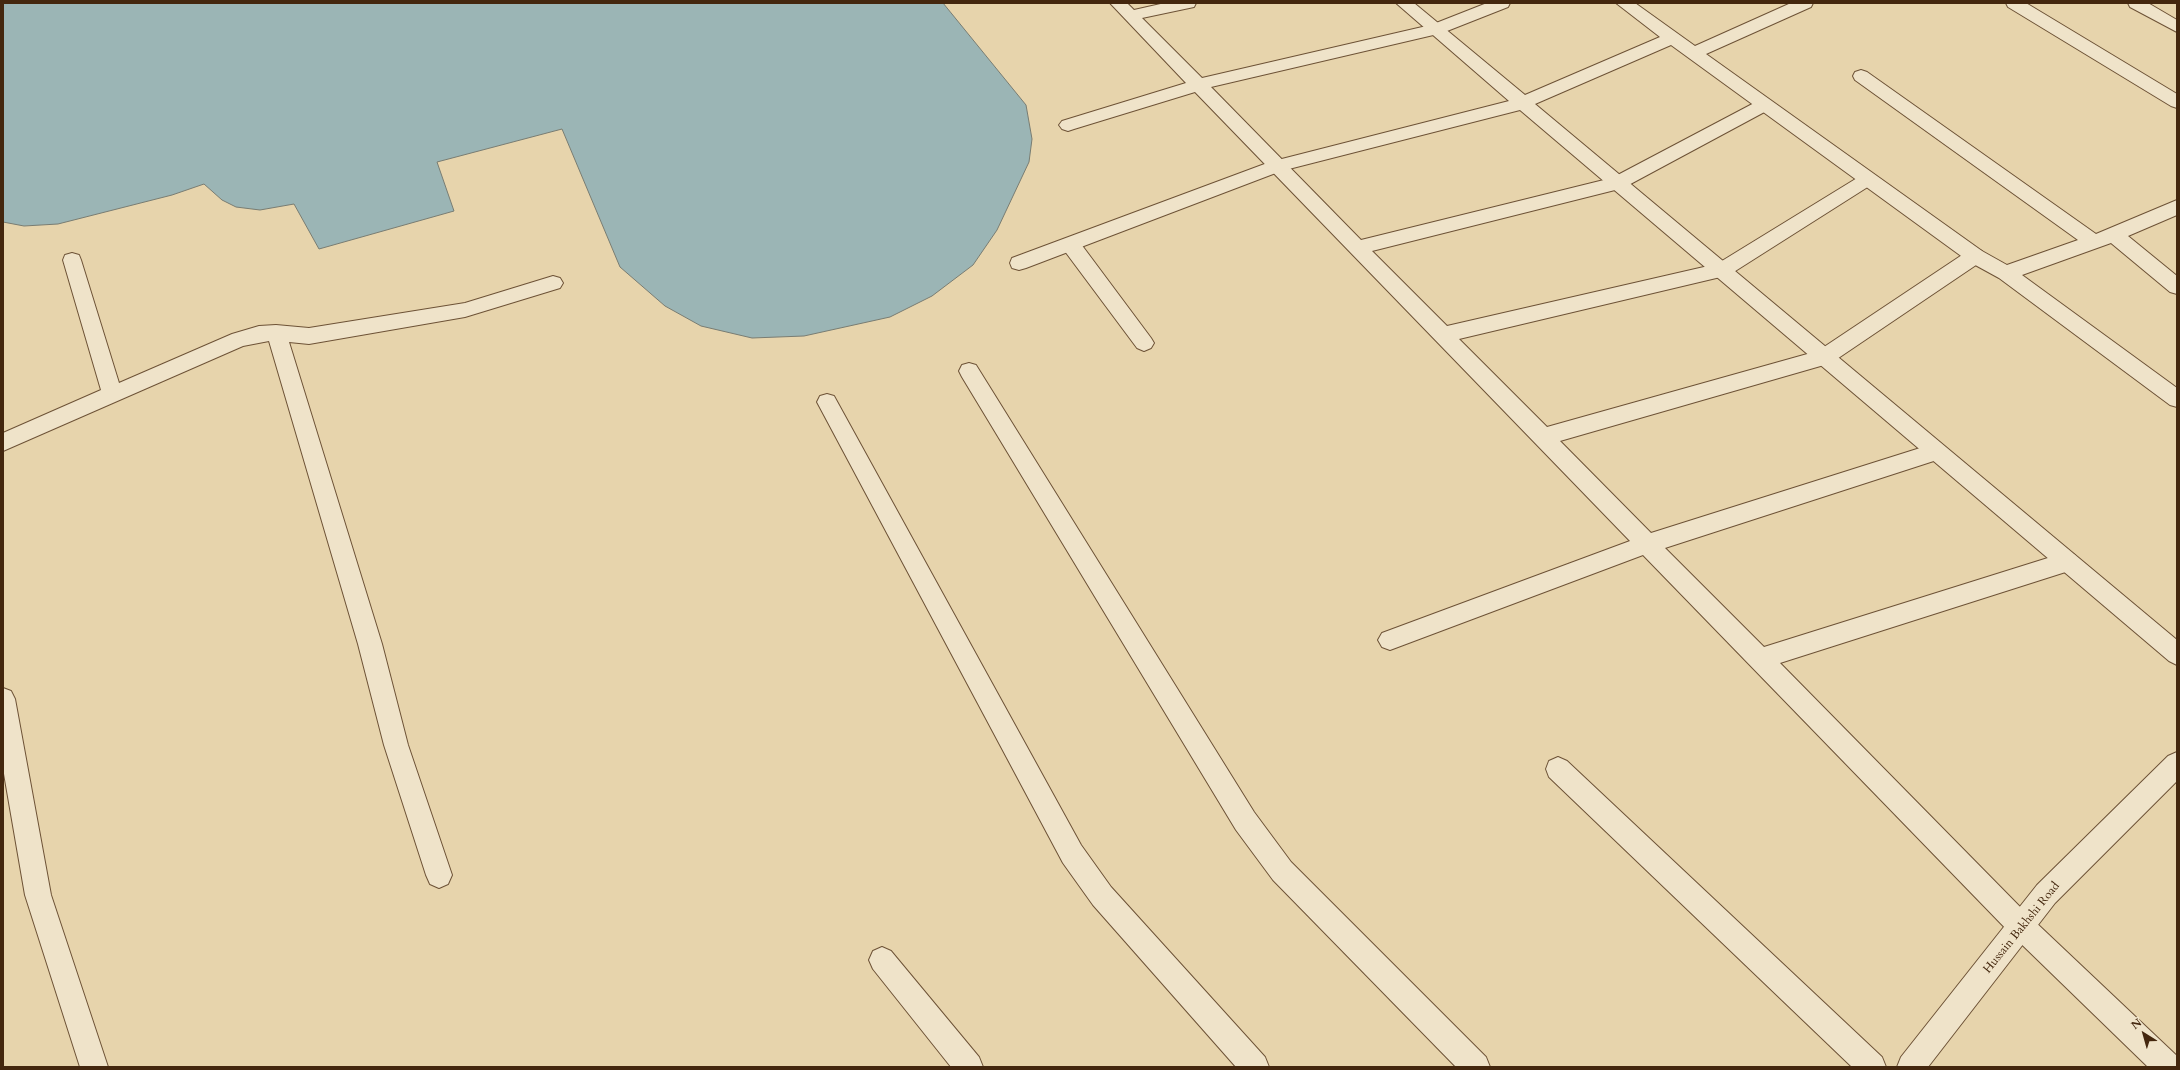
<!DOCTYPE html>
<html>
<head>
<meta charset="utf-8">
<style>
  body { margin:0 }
  #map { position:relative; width:2180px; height:1070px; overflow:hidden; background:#e7d4ac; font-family:Cardo,serif }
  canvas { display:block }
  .frame { position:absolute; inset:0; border:4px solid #44270e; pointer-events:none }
  .north { position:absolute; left:2124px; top:1014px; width:40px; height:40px; -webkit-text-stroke:3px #efe3c9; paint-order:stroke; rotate:323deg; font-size:11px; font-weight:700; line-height:16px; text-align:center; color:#44270e }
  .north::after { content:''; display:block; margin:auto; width:14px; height:18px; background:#44270e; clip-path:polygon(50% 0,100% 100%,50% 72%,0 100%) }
</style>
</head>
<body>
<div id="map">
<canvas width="2180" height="1070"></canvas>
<div class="frame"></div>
<div class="north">N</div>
</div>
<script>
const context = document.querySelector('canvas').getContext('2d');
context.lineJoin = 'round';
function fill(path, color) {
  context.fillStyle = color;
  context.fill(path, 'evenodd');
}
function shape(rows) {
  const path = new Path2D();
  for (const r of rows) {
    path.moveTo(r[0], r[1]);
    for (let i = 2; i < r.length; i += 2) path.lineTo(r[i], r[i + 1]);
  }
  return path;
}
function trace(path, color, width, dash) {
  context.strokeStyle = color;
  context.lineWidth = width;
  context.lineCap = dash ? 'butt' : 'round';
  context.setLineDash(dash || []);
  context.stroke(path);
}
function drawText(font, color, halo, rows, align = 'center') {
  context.font = font + ' Cardo,serif';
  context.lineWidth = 4;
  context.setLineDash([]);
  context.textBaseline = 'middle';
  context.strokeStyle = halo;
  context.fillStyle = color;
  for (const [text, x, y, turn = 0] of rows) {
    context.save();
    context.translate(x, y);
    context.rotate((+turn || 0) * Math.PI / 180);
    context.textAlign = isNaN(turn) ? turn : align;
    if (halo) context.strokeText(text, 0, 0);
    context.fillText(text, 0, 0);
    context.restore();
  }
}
const water = shape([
  [3,3,943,3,1026,105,1032,139,1029,162,997,230,973,265,932,296,890,317,804,336,752,338,701,326,665,306,620,267,562,129,437,162,454,211,319,249,294,204,260,210,236,207,222,200,204,184,172,195,58,224,24,226,3,222,3,3]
]);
const service = shape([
  [1110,3,1127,3,1134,10,1165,3,1196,3,1194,7,1142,18,1202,78,1431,25,1487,3,1510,3,1508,7,1442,33,1211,87,1361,240,1612,178,1758,101,1764,99,1770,101,1773,105,1770,109,1623,188,1372,251,1447,326,1717,264,1862,175,1868,173,1874,175,1877,179,1874,183,1729,275,1459,339,1547,427,1818,351,1968,251,1975,249,1982,251,1984,256,1982,261,1831,363,1560,441,1651,533,1936,443,1943,446,1947,452,1943,458,1665,548,1764,647,2067,552,2075,555,2078,562,2075,569,1780,663,2030,917,2034,926,2030,935,2021,939,2012,935,1643,555,1390,650,1382,647,1378,640,1382,633,1630,541,1195,92,1074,129,1068,131,1062,129,1059,125,1062,121,1186,83,1110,3],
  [1071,238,1078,240,1151,338,1154,343,1151,348,1144,351,1137,348,1064,250,1062,245,1064,240,1071,238],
  [827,394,834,396,1081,845,1111,887,1265,1057,1269,1067,1236,1067,1093,905,1063,863,817,402,820,396,827,394],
  [1558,757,1567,761,1882,1057,1886,1067,1852,1067,1549,777,1546,769,1549,761,1558,757],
  [882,947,891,951,979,1057,983,1067,951,1067,873,969,869,960,873,951,882,947]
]);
const minor = shape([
  [1396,3,1414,3,1525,95,1660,37,1616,3,1635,3,1695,46,1791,3,1813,3,1811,7,1706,54,1982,251,2007,265,2078,240,1855,80,1853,76,1855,72,1861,70,1867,72,2096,234,2177,200,2177,215,2128,236,2177,276,2177,294,2170,292,2111,243,2022,275,2177,388,2177,407,2170,405,1999,278,1968,261,1671,45,1535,104,2177,640,2177,665,2169,661,1520,110,1281,171,1026,268,1019,270,1012,268,1010,263,1012,258,1270,162,1509,101,1396,3],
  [2006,3,2026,3,2177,94,2177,108,2171,106,2008,7,2006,3],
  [2128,3,2148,3,2177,20,2177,32,2130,7,2128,3],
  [72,253,79,255,81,260,119,383,232,334,259,326,276,325,309,328,465,303,553,276,560,278,563,283,560,288,465,317,309,344,289,342,382,644,408,745,452,875,448,884,439,888,430,884,426,875,384,745,358,644,269,341,243,346,3,451,3,433,101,390,63,260,65,255,72,253],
  [969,363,976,365,1254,812,1291,862,1486,1057,1490,1067,1456,1067,1273,880,1236,830,962,377,959,371,962,365,969,363],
  [3,688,11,691,15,699,51,895,108,1067,80,1067,25,895,3,768,3,688],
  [2021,913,2030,917,2177,1056,2177,1067,2148,1067,2012,935,2008,926,2012,917,2021,913]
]);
const tertiary = shape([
  [2177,752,2177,781,2055,903,1928,1067,1897,1067,1901,1057,2037,885,2168,756,2177,752]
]);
const streetNames = [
  ["Hussain Bakhshi Road",2022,928,-51]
];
fill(water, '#9bb5b5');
trace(water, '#787c72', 1);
trace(service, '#6d5236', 2);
trace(minor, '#6d5236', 2);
trace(tertiary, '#6d5236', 2);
fill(service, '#efe3c9');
fill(minor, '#efe3c9');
fill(tertiary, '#efe3c9');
drawText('12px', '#44270e', '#efe3c9', streetNames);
</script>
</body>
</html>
